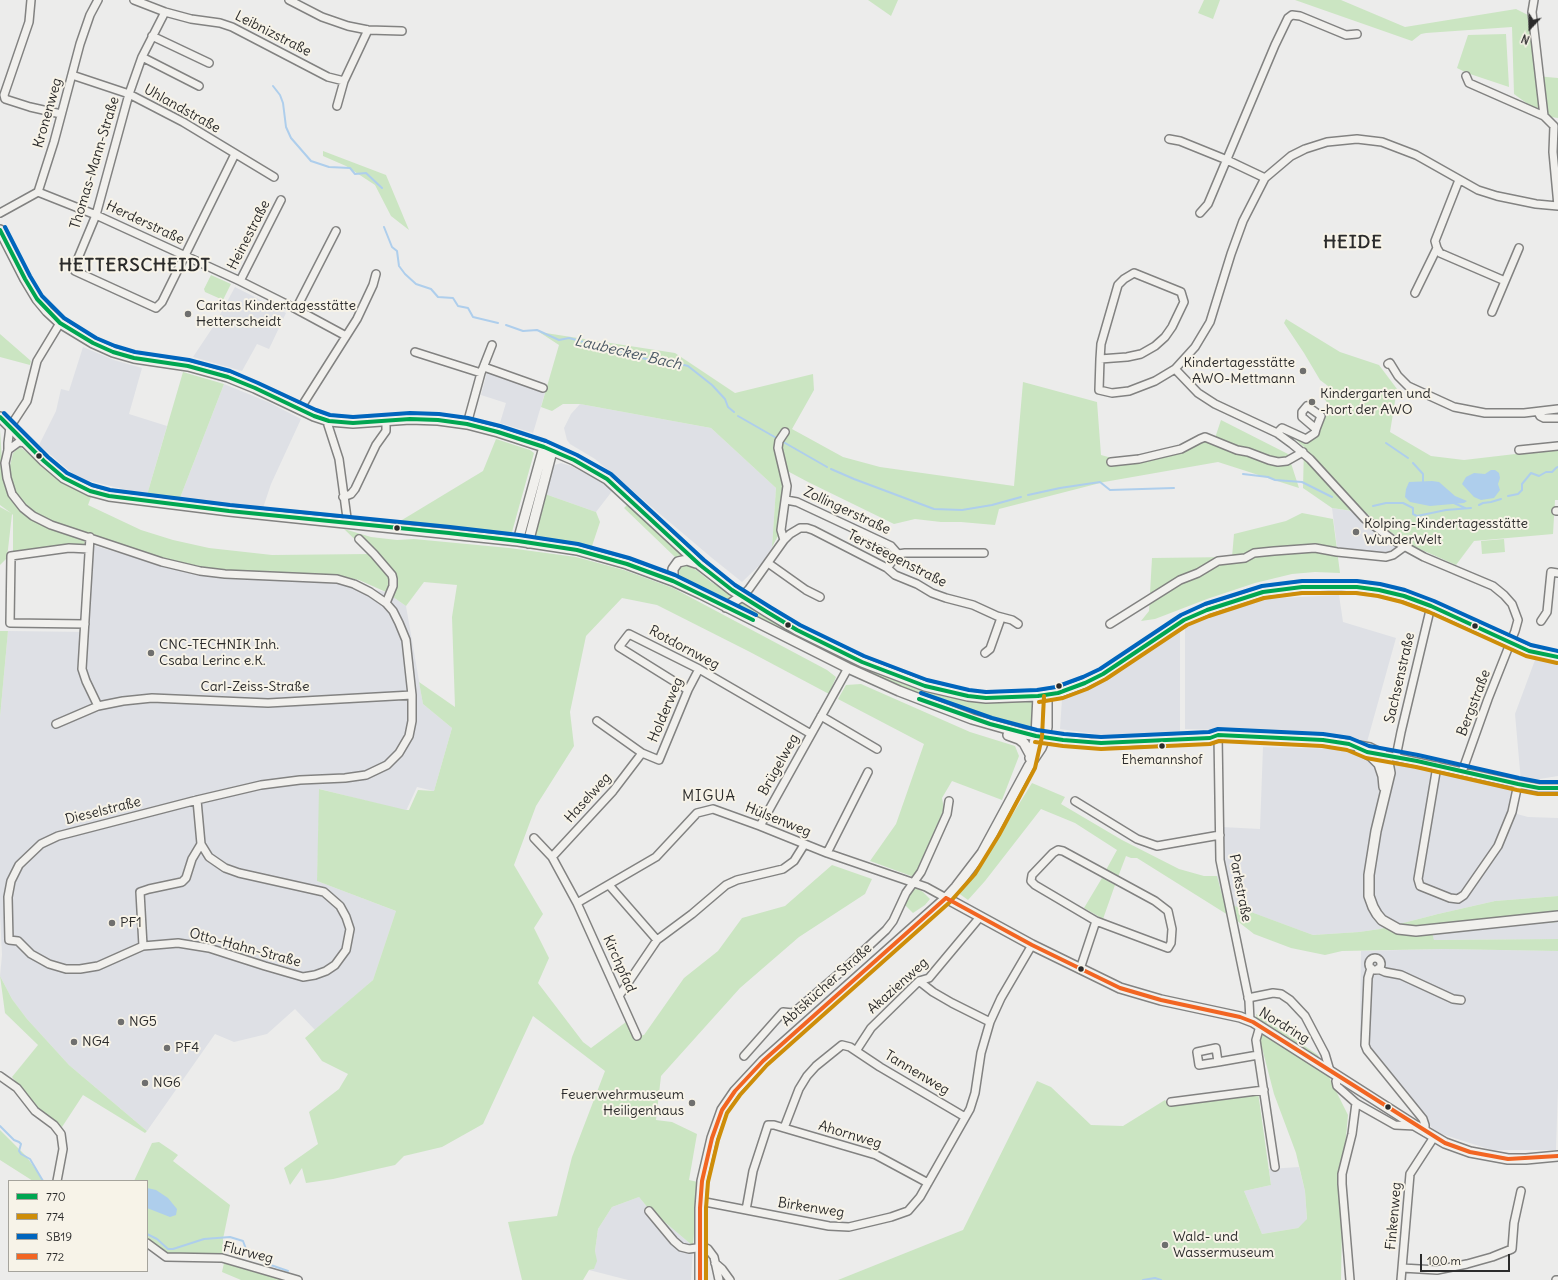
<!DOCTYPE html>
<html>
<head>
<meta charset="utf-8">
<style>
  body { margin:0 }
  #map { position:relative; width:1558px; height:1280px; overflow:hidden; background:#ececeb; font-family:Delius,sans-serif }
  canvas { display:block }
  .legend { position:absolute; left:8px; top:1180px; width:140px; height:92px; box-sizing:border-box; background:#f7f3e8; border:1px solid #a5a39c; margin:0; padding:5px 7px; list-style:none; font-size:12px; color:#2b2b2b }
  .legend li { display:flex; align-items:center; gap:8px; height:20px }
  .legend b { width:20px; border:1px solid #a5a39c }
  .north { position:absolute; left:1510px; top:8px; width:40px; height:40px; -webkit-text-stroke:3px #f7f3e8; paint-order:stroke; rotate:202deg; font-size:11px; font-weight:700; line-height:16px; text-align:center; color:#2b2b2b }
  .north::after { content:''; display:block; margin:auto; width:14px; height:18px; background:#2b2b2b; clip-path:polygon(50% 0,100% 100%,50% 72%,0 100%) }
  .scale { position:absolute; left:1420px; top:1254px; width:90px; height:18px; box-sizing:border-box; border:2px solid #2b2b2b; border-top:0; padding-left:5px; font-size:12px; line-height:14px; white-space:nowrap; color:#2b2b2b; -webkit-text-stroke:3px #f7f3e8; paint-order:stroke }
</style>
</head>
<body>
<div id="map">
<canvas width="1558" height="1280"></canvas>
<ul class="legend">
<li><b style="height:5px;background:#00a651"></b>770</li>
<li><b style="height:5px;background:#ce8d09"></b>774</li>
<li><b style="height:5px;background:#0065bd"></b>SB19</li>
<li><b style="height:5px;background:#f26522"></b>772</li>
</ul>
<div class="north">N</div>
<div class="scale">100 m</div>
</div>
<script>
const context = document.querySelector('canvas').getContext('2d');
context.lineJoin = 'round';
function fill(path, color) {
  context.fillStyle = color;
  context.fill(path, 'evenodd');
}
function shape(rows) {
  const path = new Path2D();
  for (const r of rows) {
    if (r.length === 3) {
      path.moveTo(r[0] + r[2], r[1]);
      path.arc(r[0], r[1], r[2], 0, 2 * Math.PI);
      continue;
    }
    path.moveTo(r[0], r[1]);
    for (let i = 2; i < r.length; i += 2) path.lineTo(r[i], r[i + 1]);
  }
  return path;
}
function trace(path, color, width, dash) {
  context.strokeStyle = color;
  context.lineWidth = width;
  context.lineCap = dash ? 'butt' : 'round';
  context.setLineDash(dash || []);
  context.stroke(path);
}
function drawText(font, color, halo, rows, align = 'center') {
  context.font = font + ' Delius,sans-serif';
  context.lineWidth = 4;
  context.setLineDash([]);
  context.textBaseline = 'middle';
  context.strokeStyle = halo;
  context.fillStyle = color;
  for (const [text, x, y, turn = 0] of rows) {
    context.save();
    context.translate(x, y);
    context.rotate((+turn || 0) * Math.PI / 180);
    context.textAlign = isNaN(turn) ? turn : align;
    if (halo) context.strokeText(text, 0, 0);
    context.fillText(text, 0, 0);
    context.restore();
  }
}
const built = shape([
  [235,287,286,313,269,349,257,344,242,371,193,357,215,324],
  [83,347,114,360,142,368,129,414,167,426,147,495,78,478,39,445,56,411,61,389,69,391],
  [489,365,547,386,533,433,500,423,506,403,481,395],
  [224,384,268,402,301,419,271,484,263,508,180,498],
  [580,404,711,428,776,488,772,547,763,562,742,582,712,558,595,459,570,444,567,440,564,428,571,414],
  [561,463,571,466,596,479,613,490,596,512,545,494,552,466],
  [1332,508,1351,511,1368,525,1397,547,1396,549,1387,552,1380,553,1337,547],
  [92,545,167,567,203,575,234,579,335,582,386,592,406,606,423,704,452,728,434,791,417,787,406,811,320,789,317,881,396,911,373,980,315,1030,295,1009,267,1034,234,1042,215,1034,147,1131,69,1065,27,1019,12,999,0,976,2,955,0,913,0,717,8,631,88,632],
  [1339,595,1343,622,1396,638,1367,742,1329,734,1309,732,1185,729,1185,622,1262,599],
  [1180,630,1180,732,1117,737,1060,729,1062,699,1089,689,1111,677],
  [1535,660,1558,663,1558,776,1521,782,1515,714],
  [1263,747,1333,749,1520,790,1517,814,1528,817,1558,818,1558,896,1495,901,1438,914,1380,929,1359,932,1313,935,1223,902,1217,876,1222,827,1260,829],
  [1558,922,1558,939,1434,940,1432,932],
  [1443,949,1558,951,1558,1087,1556,1150,1492,1150,1435,1132,1360,1036,1361,951],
  [1299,1167,1305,1191,1307,1220,1298,1228,1262,1234,1244,1191,1271,1185,1269,1169],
  [639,1197,648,1208,693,1246,691,1280,628,1280,589,1270,594,1269,596,1261,595,1251,598,1229,612,1207]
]);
const green = shape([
  [868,0,898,0,891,16],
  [1204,0,1220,0,1213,19,1198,13],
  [1295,0,1341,0,1405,27,1516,9,1528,15,1536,76,1558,78,1558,118,1544,116,1514,94,1512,27,1426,33,1421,34,1412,41],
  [1506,34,1509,87,1467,73,1457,68,1468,35],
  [323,151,386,175,409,230,391,216,375,185,346,166,323,156],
  [211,275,231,284,223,300,205,292,204,289],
  [1286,319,1340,352,1379,365,1397,389,1390,432,1431,456,1464,460,1558,449,1558,500,1555,500,1553,534,1474,541,1456,565,1415,547,1387,530,1366,513,1332,508,1303,488,1304,447,1285,430,1306,441,1317,435,1330,407,1322,395,1328,386,1320,380,1304,353,1284,323],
  [539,332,675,353,735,393,813,374,814,390,792,429,843,457,880,467,1014,486,1023,382,1097,402,1101,455,1119,460,1183,449,1202,439,1215,438,1221,420,1288,454,1299,488,1218,462,1104,482,999,509,995,525,961,522,941,522,915,519,894,524,808,482,778,466,783,483,778,536,772,547,776,488,711,428,580,404,563,404,552,411,541,407,559,345],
  [0,334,31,361,30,365,0,357],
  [183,372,224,384,180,498,147,495],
  [0,430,3,475,10,499,28,516,85,539,84,547,13,553,13,515,12,514,7,558,0,565,0,507,11,513,0,505],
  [496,439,530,450,534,453,512,532,509,536,397,523,483,471],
  [20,447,71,487,91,497,88,505,141,530,173,540,209,548,272,555,370,554,344,529,371,537,397,540,414,539,509,548,576,557,624,570,673,588,827,670,836,677,829,694,750,652,657,605,622,598,586,636,570,712,574,746,536,806,514,865,543,914,534,928,549,958,538,983,583,1042,591,1048,626,1022,634,1037,644,1035,684,978,718,951,742,918,785,906,832,865,872,879,865,894,799,937,740,988,661,1076,656,1120,672,1122,697,1134,689,1180,698,1182,693,1246,648,1208,639,1197,612,1207,598,1229,595,1251,597,1261,594,1269,589,1270,583,1280,522,1280,508,1222,557,1216,572,1157,605,1071,533,1016,483,1124,442,1147,404,1156,395,1165,333,1179,306,1183,302,1168,290,1185,284,1168,318,1144,309,1112,339,1089,348,1074,322,1061,305,1038,373,980,396,911,317,881,319,789,406,810,409,810,418,790,434,791,452,728,423,704,419,682,455,707,452,617,457,585,424,582,406,606,386,592,359,580,336,575,234,571,204,567,169,560,51,522,32,512,12,489,9,470,13,453],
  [545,494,596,512,600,522,591,549,533,539],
  [629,503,688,558,671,576,666,574,675,557,624,508],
  [1302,513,1333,519,1340,573,1315,572,1292,574,1255,583,1207,599,1155,619,1141,621,1149,611,1152,558,1232,557,1234,534,1286,521],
  [1504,539,1505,552,1482,554,1481,541],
  [679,564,690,565,711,582,733,595,733,599,728,600,677,579,675,571],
  [742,601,854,662,895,680,935,693,954,698,979,701,1031,701,1033,703,1033,726,1029,729,990,720,965,712,899,686,793,635,733,605],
  [0,631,8,631,0,717],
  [861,684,970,732,1015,746,1019,756,1002,800,952,781,942,798,944,809,914,877,870,861,896,824,924,744,838,699,846,685],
  [1032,783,1065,797,1061,804,1122,840,1179,869,1204,876,1217,876,1224,902,1313,935,1359,932,1380,929,1438,914,1495,901,1558,896,1558,922,1432,932,1434,940,1558,939,1558,951,1443,949,1342,951,1325,955,1291,948,1254,934,1236,920,1137,858,1131,858,1126,856,1118,877,1106,870,1117,850,1075,823,1041,809,985,881,968,900,957,892,980,867],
  [1102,878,1115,885,1103,919,1084,908],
  [916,888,923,892,930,899,925,905,913,913,903,903,908,894],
  [0,976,12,999,27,1019,69,1065,147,1131,145,1133,83,1095,62,1127,37,1108,12,1077,38,1045,5,1013],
  [1256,1014,1318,1055,1348,1115,1343,1170,1341,1280,838,1280,963,1230,1037,1081,1051,1087,1091,1125,1123,1126,1165,1100,1169,1105,1258,1092,1271,1185,1244,1191,1262,1234,1298,1228,1307,1219,1305,1191,1296,1153,1274,1094,1261,1044],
  [0,1130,26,1156,44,1181,33,1181,0,1160],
  [159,1142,178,1155,173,1161,230,1205,223,1239,223,1256,166,1254,147,1241,147,1181,134,1181,152,1143],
  [224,1263,254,1272,292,1280,241,1280,222,1272]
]);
const water = shape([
  [1491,470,1495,470,1499,473,1500,478,1498,484,1500,490,1494,498,1481,500,1474,497,1462,484,1466,477,1474,473,1485,474],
  [1432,481,1439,482,1455,496,1467,501,1464,503,1430,506,1410,502,1405,497,1406,489,1409,482],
  [147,1188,156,1190,168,1198,177,1209,176,1215,170,1217,147,1208]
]);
const stream = shape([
  [273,86,280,95,283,103,286,127,291,138,311,161,329,167,350,168,355,174,366,173,382,188],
  [384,227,392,247,397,251,399,266,405,274,416,284,431,289,438,297,453,298,458,306,468,308,473,317,498,323],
  [506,325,523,331,537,330,559,340,569,338,646,359,660,359,688,366,712,385,725,399,728,407,734,412],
  [738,416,827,467],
  [1386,443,1408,458],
  [1413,463,1423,474,1423,484],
  [831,469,854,479,934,509,962,510,992,505,1021,497],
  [1243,474,1268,477,1275,480,1302,482,1332,497],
  [1028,495,1060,488,1100,482,1110,490,1174,488],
  [1508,496,1518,494,1522,490,1522,484,1531,473,1539,476,1546,472,1552,472,1556,468,1558,467],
  [1454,503,1465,508],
  [1479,505,1483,503,1491,502,1501,499],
  [1373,506,1386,503,1403,503,1413,508,1413,514,1417,516,1446,510,1471,508],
  [0,1126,14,1140,19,1142,21,1144,19,1151,21,1154,30,1159,43,1181],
  [147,1234,157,1239,168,1249,173,1249,204,1239,230,1237,243,1241,246,1249,265,1263,288,1271],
  [1143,1280,1155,1278,1161,1280]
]);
const street = shape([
  [31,0,29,22,4,95,5,99,30,107,61,114],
  [134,0,165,12,191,19,220,23,232,27,328,77,344,81,368,30],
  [289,0,322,17,348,26,368,30,402,31],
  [1534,0,1532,12,1544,116],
  [165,12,142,57,129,94,96,215,76,263,75,271,156,308,162,302,235,154],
  [152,36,209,63],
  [142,57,199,86],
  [72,75,129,94,183,122,274,177],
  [1466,76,1469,83,1544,116,1554,126,1553,152,1558,206],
  [337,106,344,81],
  [1169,139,1180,141,1227,160,1265,178],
  [1459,180,1435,241,1437,248,1440,253,1505,281],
  [38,192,96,215,240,281,296,309,346,336],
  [0,213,38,192,54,142,80,44,90,15,98,0],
  [1200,213,1208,204,1275,45,1288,18,1292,15,1300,16,1346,35,1357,34],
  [240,281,281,200],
  [1415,293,1437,248],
  [296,309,336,231],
  [1492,312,1519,248],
  [60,323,37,361,27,401,10,427,8,443,8,450,5,463,7,478,12,494,23,508,33,516,51,525,162,562,200,571,225,574,337,579,354,584,370,592,386,603,393,611,399,623,406,640,412,695,412,721,409,736,399,753,387,765,366,775,345,778,300,780,261,785,197,800,58,836,41,844,19,865,11,881,8,897,9,940,18,941,31,954,49,964,66,969,80,969,98,966,143,946,178,943,209,948,265,966,303,977,315,975,326,971,335,965,346,950,350,929,346,917,340,906,324,892,239,873,225,868,209,857,201,844,197,800],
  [415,352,481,373],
  [1100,359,1127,357,1141,354,1155,346,1165,337,1172,327,1184,302,1181,292,1134,273,1124,279,1118,285,1101,344,1100,359,1099,390,1112,393,1129,391,1155,381,1175,369,1195,347,1210,322,1231,254,1243,221,1265,178,1291,156,1305,149,1327,142,1357,139,1382,142,1416,155,1478,190,1497,196,1536,204,1558,206],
  [1388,364,1390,363,1398,376,1408,386,1454,407,1485,413,1524,413,1558,409],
  [484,367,543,388],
  [1175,369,1198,393,1215,404,1277,433,1292,444,1310,459,1365,519,1393,540,1424,557,1493,586,1504,595,1512,604,1518,620,1515,631,1488,699,1462,772],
  [300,409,357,319,373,285,376,274],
  [1538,412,1540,416,1544,418,1558,418],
  [329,421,328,425,339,459,347,518],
  [467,424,481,373,492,345],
  [1277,433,1282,428,1306,439,1315,433,1316,429,1321,416,1307,406,1302,412,1302,417,1316,429],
  [8,450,19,442,26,443],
  [1519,450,1558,446],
  [1111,462,1139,459,1164,453,1181,449,1200,439,1205,437,1237,450,1248,452,1269,460,1278,462,1287,461,1303,452],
  [343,497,351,494,355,489,376,445,386,431,386,421],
  [786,500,797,502,891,546,898,554,887,568],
  [1556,511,1558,511],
  [90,537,82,669,86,681,98,706],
  [359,539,374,554,392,575,393,579,393,586,386,603],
  [784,540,790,534,800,528,807,528,813,530,887,568,895,575,917,584,932,593,946,598,973,605,997,616,1012,620,1018,624],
  [898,554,905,553,984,553],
  [768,563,806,590,820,597],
  [742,596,749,589,784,540,781,530,787,486,778,448,779,441,785,432],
  [1541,621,1547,612,1551,572,1558,573],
  [85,624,10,623,11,556,69,548,89,549],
  [1110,624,1180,580,1198,573,1218,561,1245,558,1254,553,1274,551,1315,548,1337,552,1386,557,1393,555,1404,547],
  [985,653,990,649,1001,618],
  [688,690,619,647,629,634,699,669,811,734],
  [821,716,877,749],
  [597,721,642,753,659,760,688,690,699,669],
  [56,724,98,706,123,701,152,698,268,703,412,695],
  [1218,735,1220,860,1249,1001,1250,1021],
  [1380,754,1518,784,1539,788,1558,788],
  [1396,757,1401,732,1431,606],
  [1437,766,1418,879,1420,886,1450,898,1458,899,1464,895,1498,846,1512,812,1518,784],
  [1075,801,1137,839,1157,846,1220,835],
  [760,826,848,668],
  [534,838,552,857,577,903,637,1036],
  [827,853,868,772],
  [552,857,613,791,642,753],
  [609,885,657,940],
  [577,903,656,857,697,813,713,809,760,826,827,853,926,887,946,898],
  [143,946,140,892,149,889,182,882,186,878,192,859,201,844],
  [1375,964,6],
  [1371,968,1368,978,1365,1045,1367,1050,1423,1119,1425,1125,1425,1132],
  [1080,969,1096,921,1035,885,1031,881,1032,875,1053,853,1058,850,1063,851,1155,901,1168,911,1172,929,1171,943,1168,948,1096,921],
  [1378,969,1385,972,1401,975,1453,999,1461,1000],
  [919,981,933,992,952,1003,990,1022],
  [619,996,657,940,692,914,726,885,737,880,783,869,794,861,804,845],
  [1248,998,1273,993,1281,994,1290,1000,1305,1016,1325,1054,1330,1071],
  [1260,1026,1256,1040,1275,1167],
  [856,1051,880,1067,965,1117],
  [744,1056,783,1012,793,1013,842,971,886,930,893,921,906,893,921,872,947,814,949,801],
  [1218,1062,1199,1065,1197,1052,1216,1048,1218,1062,1258,1055],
  [0,1076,17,1088,35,1111,54,1125,61,1134,63,1149,57,1181],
  [1339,1077,1336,1081,1337,1086,1356,1103,1395,1125,1416,1126],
  [1171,1102,1264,1090],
  [784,1128,876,1155,928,1183],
  [700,1201,829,1226,849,1227,891,1217,908,1211,920,1197,970,1109,975,1093,981,1053,990,1022,1001,998,1032,945],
  [746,1210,753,1171,768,1125,774,1125,784,1128,799,1089,807,1076,816,1066,842,1045,850,1047,856,1051,871,1028,919,981,929,978,980,917],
  [649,1211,674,1241,681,1247,689,1249,704,1247,708,1249,714,1257,719,1280],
  [147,1243,166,1257,222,1258,298,1280],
  [715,1263,722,1269,730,1280],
  [1402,1268,1437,1270,1467,1264,1492,1257,1512,1249,1514,1223,1521,1191],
  [1350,1280,1342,1184,1342,1174,1352,1134,1356,1103],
  [1401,1280,1410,1174,1434,1137],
  [1556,1280,1558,1280]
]);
const secondary = shape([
  [0,230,25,279,37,299,47,311,60,323,93,343,113,352,134,358,188,366,228,377,255,388,314,416,329,421,353,423,410,419,438,420,467,424,498,432,544,447,574,460,607,479,700,565,732,590,767,612,797,630,862,662,925,686,968,696,986,698,1038,696,1058,693,1085,683,1103,674,1184,620,1207,610,1263,592,1302,587,1337,586,1357,587,1379,590,1404,596,1431,606,1529,651,1558,657],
  [0,417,44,461,64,478,90,491,109,496,229,511,518,541,577,550,627,564,673,581,701,594,848,668,899,691,972,719,1025,734,1063,740,1091,743,1190,739,1210,738,1218,735,1323,740,1370,748,1382,754,1388,762,1390,773,1376,831,1369,875,1369,896,1373,907,1377,914,1382,920,1398,929,1416,931,1558,916],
  [518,541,544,447],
  [528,543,552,451],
  [673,581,673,569,678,562,687,560,696,563],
  [726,607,742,596],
  [1008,735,1019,739,1024,743,1031,756],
  [1359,749,1371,756,1379,764,1383,776,1384,787],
  [1030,758,1036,736,1038,696],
  [946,898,1032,945,1120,988,1161,1000,1240,1017,1253,1022,1416,1126,1445,1143,1470,1152,1508,1159,1526,1159,1558,1156],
  [700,1280,700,1208,702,1181,712,1138,722,1110,735,1091,763,1061,946,898,956,887,982,853,1029,766,1041,748,1045,738,1047,727,1047,695]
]);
const bus1 = shape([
  [0,230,25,279,37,299,60,323,93,343,113,352,134,358,188,366,228,377,255,388,314,416,329,421,353,423,410,419,438,420,467,424,498,432,544,447,574,460,607,479,700,565,732,590,767,612,797,630,862,662,925,686,968,696,986,698,1038,696,1058,693,1085,683,1103,674,1184,620,1207,610,1263,592,1302,587,1357,587,1379,590,1404,596,1431,606,1529,651,1558,657],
  [0,417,44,461,64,478,90,491,109,496,229,511,449,533,518,541,577,550,627,564,673,581,753,620],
  [919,699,990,724,1036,736,1063,740,1101,743,1210,738,1218,735,1323,740,1349,744,1367,752,1417,761,1518,784,1539,788,1558,788]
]);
const bus2 = shape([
  [1039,702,1063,698,1087,689,1106,679,1187,625,1209,616,1264,598,1302,593,1356,593,1378,596,1402,602,1429,612,1526,656,1557,663],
  [1035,742,1063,746,1101,749,1210,744,1219,741,1322,746,1347,750,1366,758,1416,767,1517,790,1538,794,1558,794],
  [706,1280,706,1208,708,1182,718,1140,727,1113,740,1095,767,1065,950,902,975,874,999,835,1035,768,1042,737,1044,696]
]);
const bus3 = shape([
  [5,227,30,276,42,296,64,318,96,338,115,346,135,352,189,360,230,371,258,383,316,410,330,415,353,417,410,413,439,414,468,418,500,426,546,441,577,455,611,474,704,560,735,585,770,607,800,625,864,656,927,680,969,690,986,692,1037,690,1056,687,1083,677,1100,669,1181,615,1205,604,1262,586,1302,581,1357,581,1380,584,1405,590,1434,601,1531,645,1558,651],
  [4,413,48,457,67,473,92,485,110,490,230,505,450,527,519,535,578,544,629,558,675,575,756,615],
  [921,693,992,718,1037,730,1064,734,1101,737,1209,732,1218,729,1323,734,1350,738,1369,746,1418,755,1519,778,1540,782,1558,782]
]);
const bus4 = shape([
  [946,898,1032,945,1120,988,1161,1000,1240,1017,1253,1022,1445,1143,1470,1152,1508,1159,1558,1156],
  [700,1280,700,1208,702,1181,712,1138,722,1110,735,1091,763,1061,946,898]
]);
const markers = [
  [188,314,4,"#6f6f6e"],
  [1303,371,4,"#6f6f6e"],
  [1312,402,4,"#6f6f6e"],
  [39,456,3.5,"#2b2b2b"],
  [397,528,3.5,"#2b2b2b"],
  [1356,532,4,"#6f6f6e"],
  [788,625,3.5,"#2b2b2b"],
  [1475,626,3.5,"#2b2b2b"],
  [151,653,4,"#6f6f6e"],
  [1059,686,3.5,"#2b2b2b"],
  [1162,746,3.5,"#2b2b2b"],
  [112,923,4,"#6f6f6e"],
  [1081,969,3.5,"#2b2b2b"],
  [121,1022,4,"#6f6f6e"],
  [74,1042,4,"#6f6f6e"],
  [167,1048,4,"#6f6f6e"],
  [145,1083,4,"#6f6f6e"],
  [692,1103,4,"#6f6f6e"],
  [1388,1107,3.5,"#2b2b2b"],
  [1165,1245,4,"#6f6f6e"]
];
const busNames = [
  ["Ehemannshof",1162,760]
];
const streetNames = [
  ["Leibnizstraße",273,34,27],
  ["Uhlandstraße",182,109,29],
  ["Kronenweg",48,113,-74],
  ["Thomas-Mann-Straße",95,163,-73],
  ["Herderstraße",145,223,25],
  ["Heinestraße",249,235,-63],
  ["Zollingerstraße",847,511,25],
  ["Tersteegenstraße",897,559,27],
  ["Rotdornweg",684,648,28],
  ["Sachsenstraße",1400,678,-77],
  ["Carl-Zeiss-Straße",255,687],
  ["Bergstraße",1474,703,-69],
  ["Holderweg",666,710,-67],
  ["Brügelweg",779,765,-61],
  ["Haselweg",588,798,-48],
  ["Dieselstraße",103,811,-14],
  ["Hülsenweg",778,820,22],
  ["Parkstraße",1240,888,79],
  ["Otto-Hahn-Straße",245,948,15],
  ["Kirchpfad",619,964,66],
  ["Abtskücher Straße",827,985,-42],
  ["Akazienweg",898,986,-42],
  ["Nordring",1284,1026,31],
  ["Tannenweg",917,1073,31],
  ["Ahornweg",850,1135,17],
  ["Birkenweg",811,1208,9],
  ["Finkenweg",1394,1216,-85],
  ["Flurweg",248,1253,14]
];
const poiNames = [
  ["Caritas Kindertagesstätte",196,306],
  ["Hetterscheidt",196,322],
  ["Kindertagesstätte",1295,363,"right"],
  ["AWO-Mettmann",1295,379,"right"],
  ["Kindergarten und",1320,394],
  ["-hort der AWO",1320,410],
  ["Kolping-Kindertagesstätte",1364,524],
  ["WunderWelt",1364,540],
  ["CNC-TECHNIK Inh.",159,645],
  ["Csaba Lerinc e.K.",159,661],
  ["PF1",120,923],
  ["NG5",129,1022],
  ["NG4",82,1042],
  ["PF4",175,1048],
  ["NG6",153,1083],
  ["Feuerwehrmuseum",684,1095,"right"],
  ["Heiligenhaus",684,1111,"right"],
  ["Wald- und",1173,1237],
  ["Wassermuseum",1173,1253]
];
const waterNames = [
  ["Laubecker Bach",628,353,13]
];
const neighbourhoodNames = [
  ["MIGUA",709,797]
];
const districtNames = [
  ["HEIDE",1353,243],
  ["HETTERSCHEIDT",135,266]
];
fill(built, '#dee0e5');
fill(green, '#cbe5c2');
fill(water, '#aeceec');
trace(stream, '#aeceec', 2);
trace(street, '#828281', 10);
trace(secondary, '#828281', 12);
trace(street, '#f1f0ed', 7);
trace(secondary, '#f1f0ed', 9);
trace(bus1, '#00a651', 4);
trace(bus2, '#ce8d09', 4);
trace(bus3, '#0065bd', 4);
trace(bus4, '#f26522', 4);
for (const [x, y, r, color] of markers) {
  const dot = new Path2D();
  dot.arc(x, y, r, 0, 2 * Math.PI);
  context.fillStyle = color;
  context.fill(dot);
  trace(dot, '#f7f3e8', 1.5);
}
drawText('13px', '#2b2b2b', '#f7f3e8', busNames);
drawText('14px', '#2b2b2b', '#f7f3e8', streetNames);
drawText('14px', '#2b2b2b', '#f7f3e8', poiNames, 'left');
drawText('italic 15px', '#4a5865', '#f7f3e8', waterNames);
context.letterSpacing = '1px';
drawText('15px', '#2b2b2b', '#f7f3e8', neighbourhoodNames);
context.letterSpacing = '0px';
context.letterSpacing = '1px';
drawText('bold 18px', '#2b2b2b', '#f7f3e8', districtNames);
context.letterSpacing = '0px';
</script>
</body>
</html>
